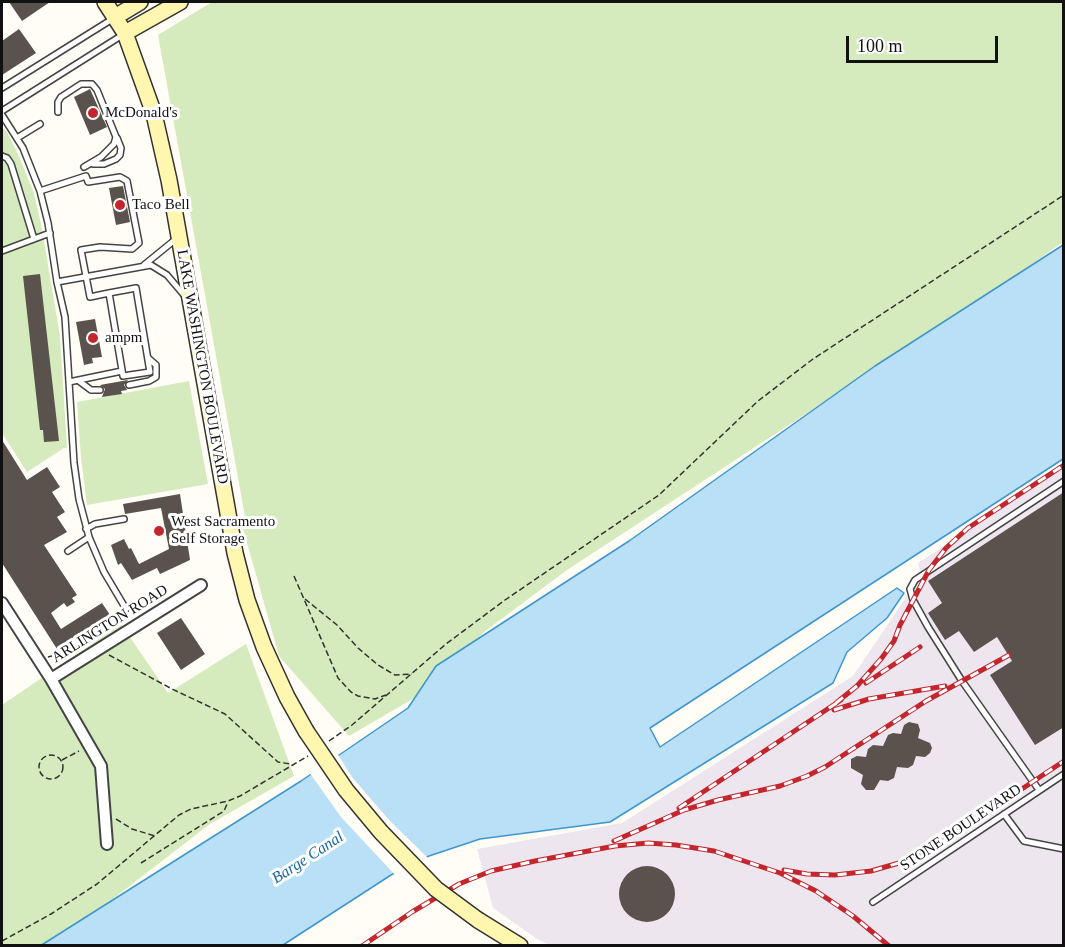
<!DOCTYPE html>
<html>
<head>
<meta charset="utf-8">
<style>
  body { margin:0 }
  #map { position:relative; width:1065px; height:947px; overflow:hidden; background:#fffdf5; font-family:Georgia,serif }
  canvas { display:block }
  .frame { position:absolute; inset:0; border:3px solid #111; pointer-events:none }
  .scale { position:absolute; left:846px; top:36px; width:152px; height:27px; box-sizing:border-box; border:3px solid #111; border-top:0; padding-left:8px; font-size:18px; line-height:21px; white-space:nowrap; color:#111; -webkit-text-stroke:4px #fff; paint-order:stroke }
</style>
</head>
<body>
<div id="map">
<canvas width="1065" height="947"></canvas>
<div class="frame"></div>
<div class="scale">100 m</div>
</div>
<script>
const context = document.querySelector('canvas').getContext('2d');
context.lineJoin = 'round';
function fill(path, color) {
  context.fillStyle = color;
  context.fill(path, 'evenodd');
}
function shape(rows) {
  const path = new Path2D();
  for (const r of rows) {
    if (r.length === 3) {
      path.moveTo(r[0] + r[2], r[1]);
      path.arc(r[0], r[1], r[2], 0, 2 * Math.PI);
      continue;
    }
    path.moveTo(r[0], r[1]);
    for (let i = 2; i < r.length; i += 2) path.lineTo(r[i], r[i + 1]);
  }
  return path;
}
function trace(path, color, width, dash) {
  context.strokeStyle = color;
  context.lineWidth = width;
  context.lineCap = dash ? 'butt' : 'round';
  context.setLineDash(dash || []);
  context.stroke(path);
}
function drawText(font, color, halo, rows, align = 'center') {
  context.font = font + ' Georgia,serif';
  context.lineWidth = 6;
  context.setLineDash([]);
  context.textBaseline = 'middle';
  context.strokeStyle = halo;
  context.fillStyle = color;
  for (const [text, x, y, turn = 0] of rows) {
    context.save();
    context.translate(x, y);
    context.rotate((+turn || 0) * Math.PI / 180);
    context.textAlign = isNaN(turn) ? turn : align;
    if (halo) context.strokeText(text, 0, 0);
    context.fillText(text, 0, 0);
    context.restore();
  }
}
const industrial = shape([
  [1063,467,1063,945,549,945,537,939,493,908,477,849,622,823,853,676,921,575,918,563]
]);
const green = shape([
  [212,2,1063,2,1063,242,997,289,567,570,484,632,435,686,349,736,279,656,242,525,246,522,158,35],
  [2,127,7,132,18,154,34,193,42,229,60,336,67,448,64,448,27,472,2,433],
  [189,381,208,484,87,505,81,458,77,402],
  [121,624,168,693,246,644,294,776,210,824,53,945,2,946,2,705]
]);
const water = shape([
  [1063,245,1063,459,650,728,660,747,897,588,904,593,887,618,847,652,833,683,610,822,480,839,429,856,391,875,283,945,40,946,301,781,408,708,436,666,629,541,875,366,1063,245]
]);
const pier = shape([
  [337,753,352,777,389,820,429,859,396,876,341,817,309,772]
]);
const building = shape([
  [9,2,50,2,22,21],
  [19,29,36,53,2,75,2,41],
  [90,89,107,127,90,135,74,97],
  [123,186,130,222,116,225,109,188],
  [40,274,59,441,44,442,43,430,40,430,23,276],
  [95,319,102,357,92,358,93,363,84,365,76,322],
  [128,380,124,385,127,390,121,391,122,394,102,397,105,389,100,385],
  [2,440,27,480,47,467,60,487,52,492,65,512,57,517,67,532,44,545,77,595,72,598,75,602,67,607,64,603,51,613,61,629,102,603,110,615,57,649,2,563],
  [1064,492,1064,727,1035,745,990,675,1012,661,997,637,974,652,959,631,945,640,928,613,942,603,928,581],
  [180,494,190,560,160,574,157,568,132,580,121,563,118,565,111,545,124,539,129,549,131,548,139,564,169,549,161,508,125,514,123,504],
  [181,618,205,654,181,670,157,633],
  [909,722,918,724,920,730,918,738,930,743,932,748,930,753,925,757,916,756,913,765,908,768,897,767,894,778,888,781,880,780,874,790,866,790,861,784,863,775,851,768,851,759,857,756,866,757,868,749,873,745,883,746,888,735,893,733,901,734,904,725],
  [647,894,28]
]);
const path = shape([
  [294,576,338,678,351,692,358,696,375,699,386,695],
  [305,599,337,625,358,648,378,665,395,675,412,674],
  [109,655,172,689,225,714,278,762,290,764],
  [48,657,78,649],
  [329,741,352,725,446,644,505,600,659,495,758,401,813,359,1064,195],
  [51,767,12],
  [62,760,79,751],
  [116,819,132,829,155,836],
  [141,863,224,811,228,802],
  [2,941,51,914,97,884,179,815,191,809,228,801,240,796,308,756]
]);
const lane = shape([
  [2,88,114,18],
  [2,111,124,34],
  [58,112,58,102,61,97,81,84,92,84,97,90,116,137,114,144,101,157,84,167],
  [2,115,23,148,40,191,48,223,57,282,151,265,167,275,184,295],
  [17,138,40,124],
  [2,156,7,158,11,164,34,239],
  [93,164,104,164,116,159,120,155,121,148,117,138],
  [40,191,86,176,88,182,120,177,127,181,139,243,132,249,100,247,81,250,90,297,109,293,136,288,150,372,123,376,109,293],
  [2,251,50,233],
  [144,265,176,239],
  [57,282,65,317,74,463,79,499,89,537,104,572,126,609],
  [79,381,91,390,100,390],
  [69,382,122,371],
  [129,385,149,381,156,377,156,365,148,358],
  [86,529,95,524,124,519],
  [68,551,89,537],
  [1039,790,962,681,928,627,913,600,910,589,915,580,1064,481],
  [1004,814,1024,841,1064,849],
  [873,902,1064,774]
]);
const street = shape([
  [2,603,51,679,201,585],
  [51,679,101,766,107,844]
]);
const secondary = shape([
  [105,2,125,33,154,114,169,180,235,553,247,600,264,647,287,697,306,731],
  [115,17,140,2],
  [125,33,180,2],
  [478,920,520,946]
]);
const rail = shape([
  [866,683,920,647],
  [836,703,857,686,881,659,894,641,900,625,929,570,946,548,968,528,1064,465],
  [834,710,869,699,945,686],
  [679,808,841,700],
  [614,841,684,810,718,800,780,786,807,776,825,767,926,701,1009,655],
  [784,870,807,874,835,875,871,871,906,861,933,848,1064,761],
  [362,946,412,912,459,884,491,871,535,861,615,846,648,843,676,845,714,851,780,873,816,891,853,916,889,946]
]);
const secondaryBridge = shape([
  [306,731,346,790,381,832,436,889,478,920]
]);
const markers = [
  [93,113,6,"#c4262e"],
  [120,205,6,"#c4262e"],
  [93,338,6,"#c4262e"],
  [159,531,6,"#c4262e"]
];
const poiNames = [
  ["McDonald's",105,113],
  ["Taco Bell",132,205],
  ["ampm",105,338],
  ["West Sacramento",171,522],
  ["Self Storage",171,539]
];
const streetNames = [
  ["LAKE WASHINGTON BOULEVARD",202,367,80],
  ["ARLINGTON ROAD",110,624,-32],
  ["STONE BOULEVARD",961,828,-34]
];
const waterNames = [
  ["Barge Canal",308,858,-33]
];
fill(industrial, '#eee6ef');
fill(green, '#d5ebbd');
fill(water, '#b9e0f7');
trace(water, '#3f96cf', 1.5);
fill(pier, '#fffdf5');
fill(building, '#5a524d');
trace(lane, '#444', 8);
trace(street, '#444', 14);
trace(secondary, '#333', 18);
trace(path, '#333', 1.5, [6, 3]);
trace(lane, '#fff', 5);
trace(street, '#fff', 10);
trace(secondary, '#fff6b0', 15);
trace(rail, '#c4262e', 5);
trace(rail, '#fff', 3, [9]);
trace(secondaryBridge, '#333', 18, []);
trace(secondaryBridge, '#fff6b0', 15);
for (const [x, y, r, color] of markers) {
  const dot = new Path2D();
  dot.arc(x, y, r, 0, 2 * Math.PI);
  context.fillStyle = color;
  context.fill(dot);
  trace(dot, '#fff', 2);
}
drawText('15px', '#111', '#fff', poiNames, 'left');
drawText('15px', '#111', '#fff', streetNames);
drawText('italic 16px', '#1768a6', '#fff', waterNames);
</script>
</body>
</html>
